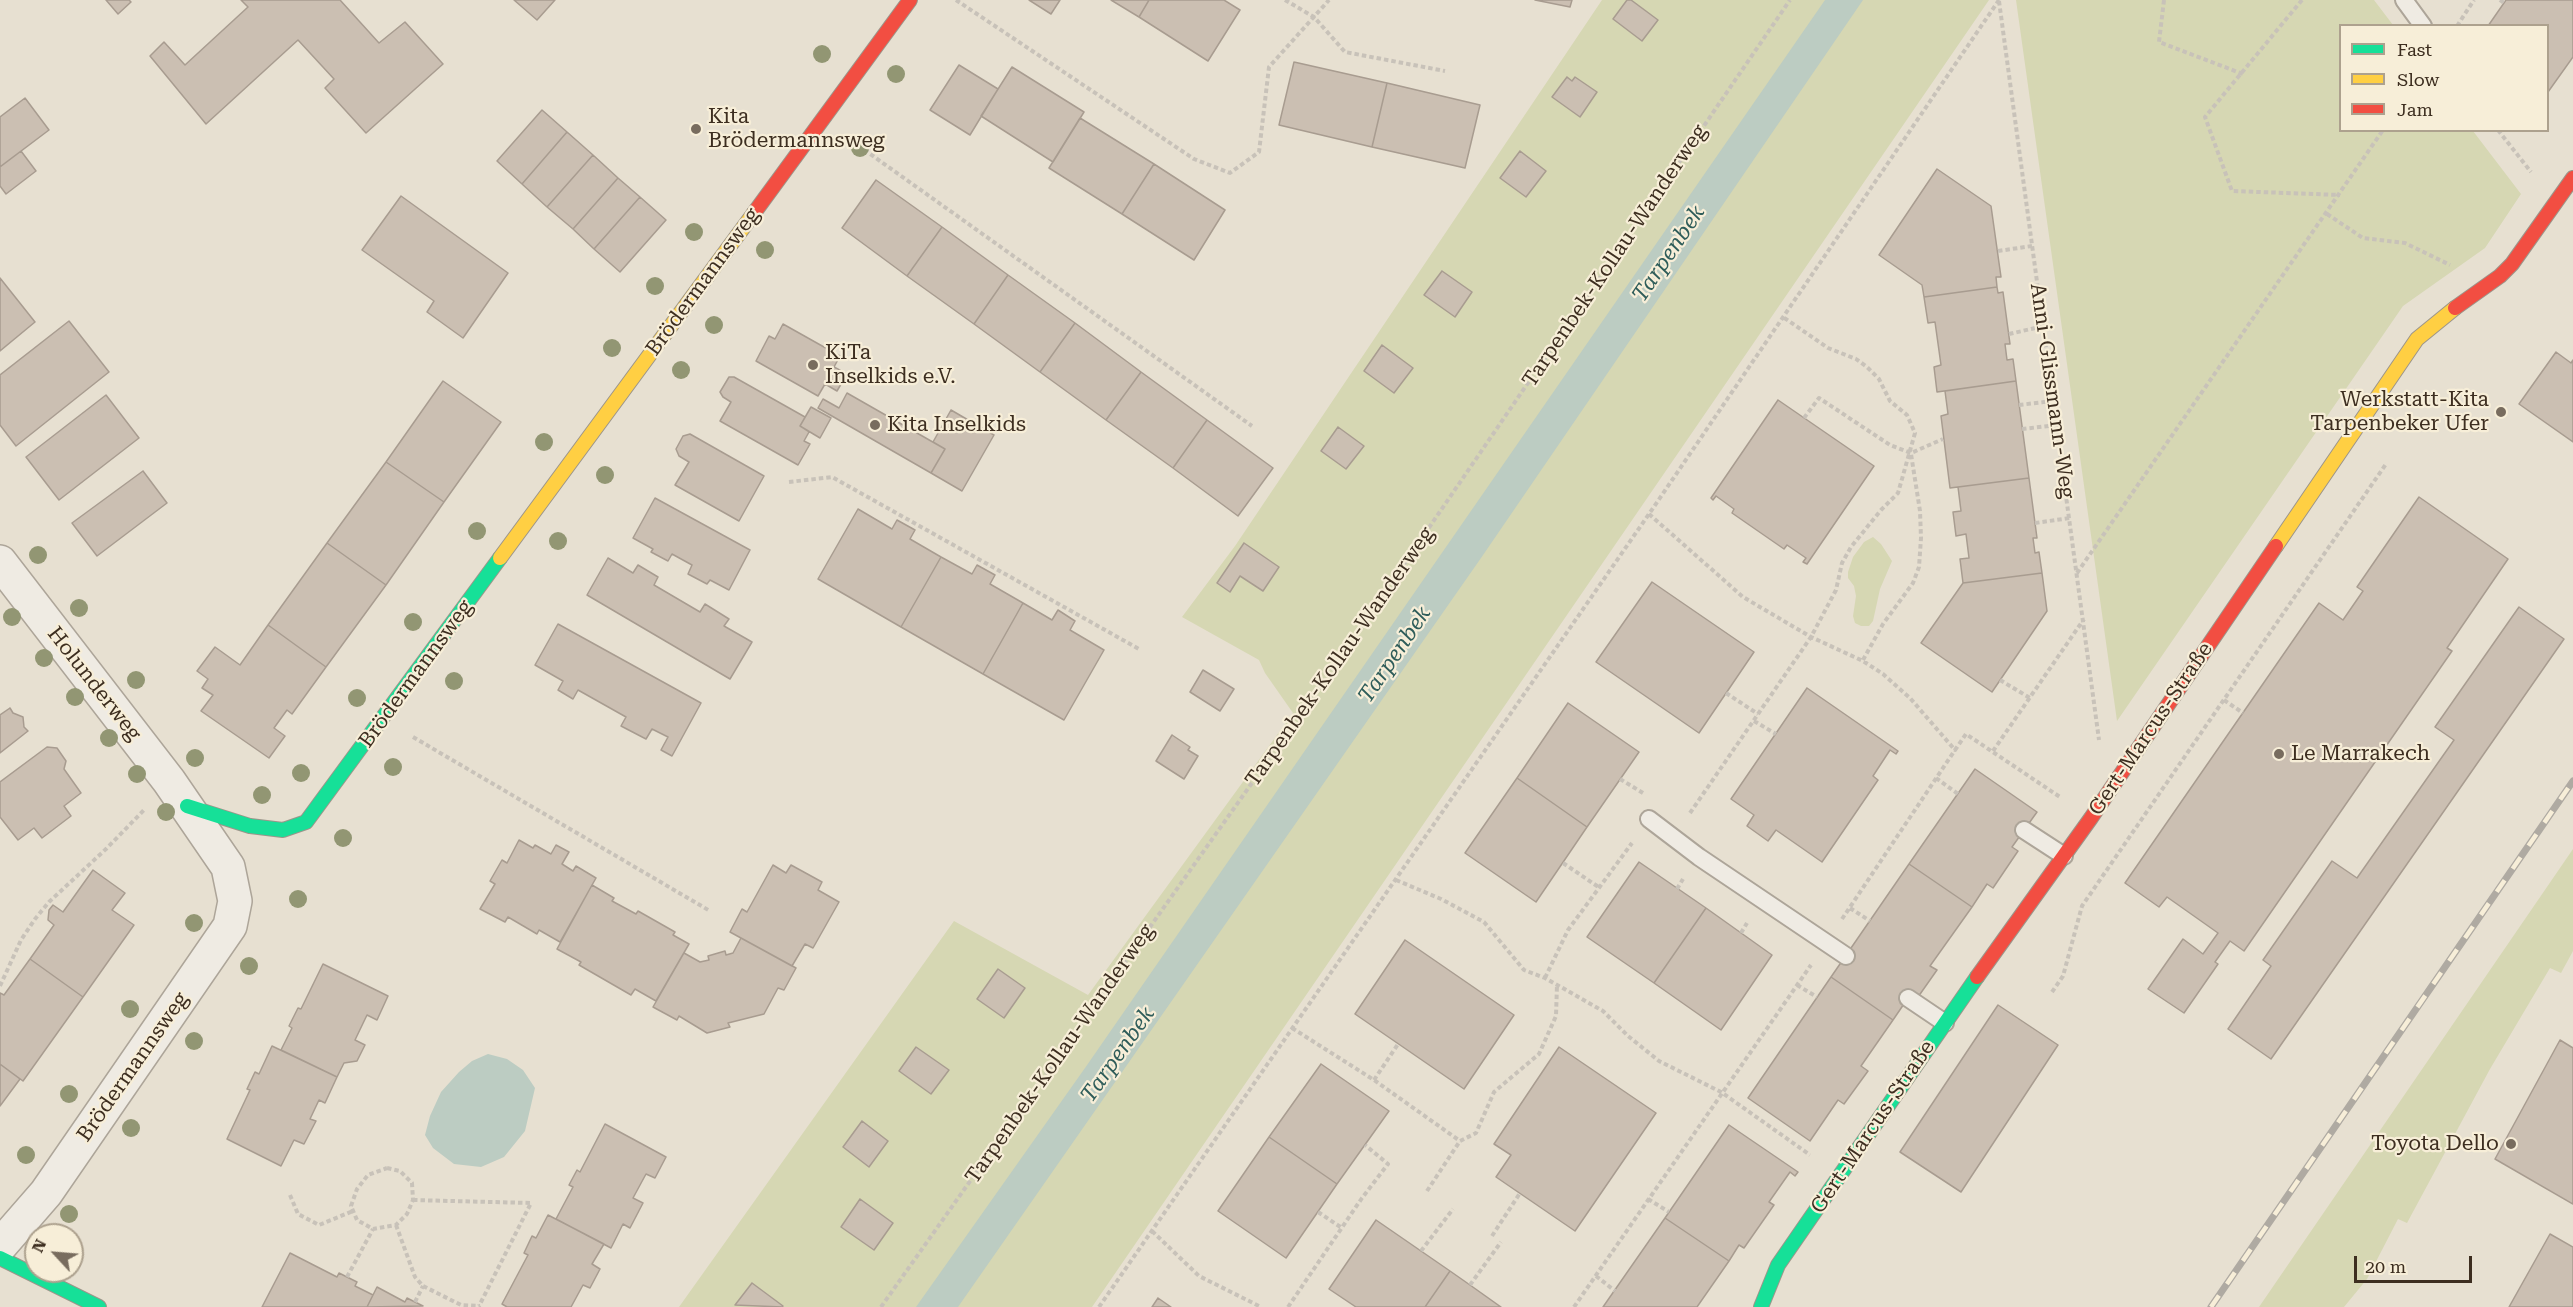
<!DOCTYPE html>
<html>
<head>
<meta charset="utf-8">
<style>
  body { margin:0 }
  #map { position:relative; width:2573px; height:1307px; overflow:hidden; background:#e7e0d1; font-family:"Roboto Serif",serif }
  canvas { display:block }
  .legend { position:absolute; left:2339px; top:24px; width:210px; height:108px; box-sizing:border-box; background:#f7eed8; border:2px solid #ada18e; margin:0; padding:8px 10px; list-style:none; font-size:18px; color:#3d2e20 }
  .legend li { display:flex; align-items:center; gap:12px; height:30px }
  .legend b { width:30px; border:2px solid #ada18e }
  .north { position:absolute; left:24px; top:1223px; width:60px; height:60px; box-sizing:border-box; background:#f7eed8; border:2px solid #ada18e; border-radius:50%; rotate:296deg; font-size:16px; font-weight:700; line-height:24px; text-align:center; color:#3d2e20 }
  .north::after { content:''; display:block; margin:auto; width:21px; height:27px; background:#786c5e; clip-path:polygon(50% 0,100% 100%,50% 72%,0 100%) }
  .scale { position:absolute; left:2354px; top:1256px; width:118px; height:27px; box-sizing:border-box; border:3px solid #3d2e20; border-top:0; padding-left:8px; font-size:18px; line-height:21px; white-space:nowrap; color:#3d2e20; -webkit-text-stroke:4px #f7eed8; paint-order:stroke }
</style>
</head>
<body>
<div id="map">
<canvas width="2573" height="1307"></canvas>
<ul class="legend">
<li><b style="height:8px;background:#16e098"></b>Fast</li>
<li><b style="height:8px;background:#ffcf43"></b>Slow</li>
<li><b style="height:8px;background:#f24e42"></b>Jam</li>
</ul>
<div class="north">N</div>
<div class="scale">20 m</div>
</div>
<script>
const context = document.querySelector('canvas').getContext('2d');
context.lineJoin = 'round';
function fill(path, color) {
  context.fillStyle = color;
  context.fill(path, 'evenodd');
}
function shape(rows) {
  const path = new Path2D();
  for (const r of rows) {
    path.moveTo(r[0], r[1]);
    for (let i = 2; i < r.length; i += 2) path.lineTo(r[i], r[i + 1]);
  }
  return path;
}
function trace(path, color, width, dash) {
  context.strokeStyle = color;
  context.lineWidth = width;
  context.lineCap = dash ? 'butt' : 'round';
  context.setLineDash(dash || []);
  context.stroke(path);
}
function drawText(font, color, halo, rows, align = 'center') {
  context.font = font + ' "Roboto Serif",serif';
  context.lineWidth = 4.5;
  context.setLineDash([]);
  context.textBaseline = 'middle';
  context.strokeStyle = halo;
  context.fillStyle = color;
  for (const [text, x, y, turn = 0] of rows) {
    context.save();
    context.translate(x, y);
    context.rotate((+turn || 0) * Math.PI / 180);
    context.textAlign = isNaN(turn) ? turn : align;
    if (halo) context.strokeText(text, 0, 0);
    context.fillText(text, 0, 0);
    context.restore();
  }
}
const green = shape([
  [1602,0,1989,0,1092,1307,679,1307,954,921,1088,995,1293,713,1265,673,1259,660,1182,617,1235,546],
  [2016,0,2374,0,2393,25,2340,26,2340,130,2473,131,2521,194,2485,248,2403,306,2117,721],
  [1873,537,1881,544,1892,561,1880,589,1873,621,1869,626,1861,626,1855,623,1853,616,1856,596,1854,586,1848,578,1848,572,1853,557,1864,542],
  [2573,849,2573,951,2561,973,2550,968,2490,1069,2407,1223,2398,1219,2367,1279,2344,1307,2259,1307]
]);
const water = shape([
  [1825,0,1863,0,1481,558,958,1307,916,1307,1085,1068],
  [488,1054,507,1059,523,1070,535,1088,525,1131,504,1157,481,1167,454,1164,433,1148,425,1135,430,1116,441,1092,459,1072,472,1061]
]);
const building = shape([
  [106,0,129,0,131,2,118,14,106,0],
  [241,0,340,0,379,43,405,22,443,64,366,133,325,88,334,79,298,40,206,124,150,56,164,42,185,65,248,7,241,0],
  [514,0,555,0,537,20,514,0],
  [1029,0,1060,0,1051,14,1029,0],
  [1111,0,1149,0,1139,17,1111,0],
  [1149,0,1224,0,1240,10,1208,61,1139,17,1149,0],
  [1535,0,1572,0,1570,7,1535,0],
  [1627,0,1631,0,1658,20,1642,41,1613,19,1627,0],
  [2506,0,2573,0,2573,57,2548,92,2548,26,2488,26,2506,0],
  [1294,62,1387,83,1372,147,1279,125,1294,62],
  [959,65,998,89,970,135,930,110,959,65],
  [1012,67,1084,112,1053,162,981,116,1012,67],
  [1567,77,1572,81,1575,77,1597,92,1580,117,1552,97,1567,77],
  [1387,83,1480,105,1465,168,1372,147,1387,83],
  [25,98,49,130,0,167,0,117,25,98],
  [542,110,567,132,522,184,497,161,542,110],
  [1080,118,1154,164,1122,214,1049,168,1080,118],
  [567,132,593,155,547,207,522,184,567,132],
  [21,151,36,171,6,194,0,186,0,167,21,151],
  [1520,151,1546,171,1526,197,1500,178,1520,151],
  [593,155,618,178,573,229,547,207,593,155],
  [1154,164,1225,210,1194,260,1122,214,1154,164],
  [1937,169,1991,206,2001,277,1996,277,1997,287,1924,297,1922,285,1879,255,1937,169],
  [618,178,640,197,594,249,573,229,618,178],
  [876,180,942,227,907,276,842,228,876,180],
  [401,196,508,273,463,338,427,312,434,301,362,250,401,196],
  [640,197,666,220,620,272,594,249,640,197],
  [942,227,1008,275,974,324,907,276,942,227],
  [1442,271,1472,292,1455,317,1424,295,1442,271],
  [1008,275,1075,323,1040,372,974,324,1008,275],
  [0,278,35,322,0,351,0,278],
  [1997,287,1998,293,2003,292,2010,344,2005,344,2007,360,2013,359,2016,381,1937,392,1934,367,1941,365,1935,322,1928,323,1924,297,1997,287],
  [69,321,109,372,16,446,0,425,0,375,69,321],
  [1075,323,1141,372,1106,420,1040,372,1075,323],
  [783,324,840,356,834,367,847,374,837,391,825,384,818,396,756,361,769,336,775,339,783,324],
  [1382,345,1413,368,1394,393,1364,371,1382,345],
  [2556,352,2571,363,2573,360,2573,442,2519,404,2556,352],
  [1141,372,1207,420,1173,468,1106,420,1141,372],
  [729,377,734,377,805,417,800,426,809,432,804,441,810,444,798,465,720,421,731,402,723,397,720,392,729,377],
  [443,381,501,422,444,502,386,462,443,381],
  [2016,381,2029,478,1950,488,1941,416,1948,414,1945,391,2016,381],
  [847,393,945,449,931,473,818,408,823,399,839,408,847,393],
  [106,395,139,438,59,500,26,457,106,395],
  [1778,400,1874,466,1807,564,1803,562,1806,558,1787,545,1784,549,1732,513,1734,509,1716,496,1713,500,1711,498,1778,400],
  [811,407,831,418,820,438,800,426,811,407],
  [951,410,994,435,962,491,931,473,945,449,933,442,951,410],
  [1207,420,1273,468,1238,516,1173,468,1207,420],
  [1338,427,1364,446,1346,469,1321,451,1338,427],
  [690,434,764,476,739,521,675,485,689,462,679,456,676,449,683,436,690,434],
  [386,462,444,502,386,585,327,543,386,462],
  [143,471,167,503,97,556,72,523,143,471],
  [2029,478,2037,538,2033,538,2035,553,2039,552,2042,573,1963,583,1960,559,1969,558,1966,534,1956,536,1953,512,1961,511,1958,487,2029,478],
  [2419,497,2508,559,2447,648,2452,651,2244,951,2230,941,2215,962,2218,964,2184,1013,2148,989,2183,939,2203,954,2218,933,2167,897,2159,907,2125,883,2319,603,2343,620,2363,591,2357,587,2419,497],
  [655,498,750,550,729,590,710,580,707,584,688,574,692,565,672,554,668,561,651,552,653,549,633,538,655,498],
  [858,509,892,529,897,520,915,530,910,539,941,557,901,627,818,579,858,509],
  [327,543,386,585,326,667,268,625,327,543],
  [1244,543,1279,567,1263,591,1240,576,1230,592,1217,583,1244,543],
  [941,557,972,574,977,565,995,575,990,584,1023,603,983,674,901,627,941,557],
  [608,558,633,573,638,565,658,577,654,585,700,612,705,604,729,619,724,626,752,642,730,679,587,595,608,558],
  [2042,573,2047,611,1992,692,1921,643,1963,583,2042,573],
  [1652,582,1754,652,1699,733,1596,662,1652,582],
  [1023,603,1052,620,1058,610,1075,621,1070,630,1104,650,1064,720,983,674,1023,603],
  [2519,607,2564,639,2271,1059,2228,1029,2271,966,2263,960,2332,861,2357,878,2454,740,2435,727,2519,607],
  [558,624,701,703,672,756,661,750,668,737,652,729,646,739,621,726,626,717,578,690,573,699,558,690,563,681,535,665,558,624],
  [268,625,326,667,292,714,287,710,274,728,285,736,269,758,201,711,213,695,202,688,208,679,197,671,215,647,240,665,268,625],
  [1203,670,1234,689,1220,711,1190,692,1203,670],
  [1807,688,1898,751,1896,754,1890,750,1873,776,1878,780,1822,862,1776,830,1768,841,1747,826,1754,815,1731,799,1807,688],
  [1568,703,1639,752,1587,827,1517,778,1568,703],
  [10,708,13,713,23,717,24,727,28,731,0,753,0,715,10,708],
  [1172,735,1190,747,1188,750,1198,756,1184,779,1156,761,1172,735],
  [47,747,57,748,66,761,64,769,81,793,64,806,71,816,42,838,34,828,18,840,0,817,0,782,47,747],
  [1975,769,2037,812,2012,847,2018,851,1993,888,1987,884,1972,907,1909,864,1975,769],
  [1517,778,1587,827,1536,902,1465,853,1517,778],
  [519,840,533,848,535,845,551,854,556,845,569,852,562,864,573,871,576,866,596,878,560,942,539,930,537,934,508,917,505,922,480,909,495,884,490,881,502,860,507,863,519,840],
  [1639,862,1706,908,1654,983,1587,937,1639,862],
  [1909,864,1972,907,1930,966,1937,970,1918,997,1908,998,1893,1020,1831,977,1909,864],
  [773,865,786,873,791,865,822,882,818,890,839,902,813,948,805,944,792,966,730,932,742,909,747,912,773,865],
  [93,870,125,893,112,910,134,925,83,997,30,959,54,925,48,920,49,910,53,905,63,912,93,870],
  [592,885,614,898,612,901,636,914,638,911,675,932,673,935,689,944,656,1001,635,989,631,995,579,965,581,962,557,949,592,885],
  [1706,908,1772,955,1721,1030,1654,983,1706,908],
  [741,938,796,968,784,990,778,988,764,1014,728,1023,730,1027,707,1033,679,1016,677,1020,653,1007,684,953,700,962,709,960,708,956,725,951,726,955,733,953,741,938],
  [1405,940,1514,1015,1464,1089,1355,1014,1405,940],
  [30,959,83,997,23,1081,0,1064,0,993,4,995,30,959],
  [323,964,388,996,377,1020,367,1015,355,1040,365,1045,357,1061,344,1063,337,1077,281,1050,292,1028,289,1026,298,1008,301,1009,323,964],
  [998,969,1025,988,1004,1018,977,999,998,969],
  [1831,977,1893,1020,1861,1066,1868,1071,1844,1104,1838,1100,1810,1141,1748,1098,1831,977],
  [1998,1005,2058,1045,1961,1192,1900,1152,1998,1005],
  [2560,1040,2573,1048,2573,1204,2495,1159,2560,1040],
  [272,1046,337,1077,325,1103,319,1100,310,1119,316,1121,304,1144,294,1140,281,1166,227,1139,250,1090,247,1089,255,1072,259,1074,272,1046],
  [916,1047,949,1070,931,1094,899,1071,916,1047],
  [1559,1047,1656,1113,1575,1231,1496,1177,1511,1155,1494,1144,1559,1047],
  [0,1064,20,1079,0,1106,0,1064],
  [1321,1064,1389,1111,1337,1184,1269,1137,1321,1064],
  [862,1121,888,1141,869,1167,843,1147,862,1121],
  [605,1124,666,1157,655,1178,646,1174,633,1198,643,1203,630,1228,623,1224,611,1248,556,1219,573,1187,569,1185,577,1170,580,1172,605,1124],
  [1729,1125,1798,1172,1795,1176,1790,1172,1769,1202,1774,1205,1744,1248,1739,1245,1729,1261,1665,1218,1729,1125],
  [1269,1137,1337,1184,1286,1258,1218,1211,1269,1137],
  [860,1199,893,1223,874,1250,841,1227,860,1199],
  [548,1215,604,1244,592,1264,600,1269,590,1288,583,1285,571,1307,507,1307,502,1304,528,1255,524,1253,532,1236,536,1238,548,1215],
  [1665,1218,1729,1261,1697,1307,1603,1307,1665,1218],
  [1376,1220,1450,1271,1425,1307,1356,1307,1329,1289,1376,1220],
  [2550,1234,2573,1247,2573,1307,2509,1307,2550,1234],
  [290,1253,337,1277,339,1273,357,1282,355,1286,373,1295,367,1307,262,1307,290,1253],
  [1450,1271,1470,1285,1501,1307,1425,1307,1450,1271],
  [752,1283,783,1306,782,1307,735,1305,752,1283],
  [377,1287,405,1302,407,1298,423,1306,367,1307,377,1287],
  [1158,1298,1171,1307,1152,1307,1158,1298]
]);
const path = shape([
  [956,0,1194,159,1230,173,1259,152,1269,67,1329,0],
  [1285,0,1314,17,1345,52,1445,71],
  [2164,0,2159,42,2243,74],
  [2302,0,2205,117,2232,191,2340,195],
  [2500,0,2504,3],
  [1999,1,2099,740],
  [2457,26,2474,0],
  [2498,130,2531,172],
  [852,141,1252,426],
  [2327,214,2363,238,2405,243,2450,265],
  [1998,251,2032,246],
  [2009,334,2044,326],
  [2019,405,2053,401],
  [1804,418,1819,398,1890,445,1911,453,1943,439],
  [2022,429,2057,425],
  [789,482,832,477,1139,649],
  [1649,514,1743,597,1811,637,1863,661,1883,674,1910,698,1955,750,1966,734,2060,797],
  [2035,523,2070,518],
  [2077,573,2383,130],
  [1863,660,1883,624,1913,583,1919,567,1921,538,1920,511,1911,454],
  [2000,680,2030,698],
  [1726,693,1758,714],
  [2224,700,2243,713],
  [1754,721,1776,734],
  [413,737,710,911],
  [1993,751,2084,619],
  [1936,778,1958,794],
  [1620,779,1643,793],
  [1690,813,1811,637,1836,590,1842,563,1851,547,1881,510,1898,493,1915,433,1907,415,1890,401,1879,379,1867,367,1856,359,1828,348,1783,317],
  [1563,863,1600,888],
  [1396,880,1441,899,1484,922,1524,970,1545,978,1603,1011,1628,1036,1659,1061,1721,1092,1810,1155],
  [1677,889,1683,879],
  [1850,908,1870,921],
  [1842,919,1955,750],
  [1741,933,1747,923],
  [1545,978,1568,930,1632,843],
  [1797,985,1817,997],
  [0,986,21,940,35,919,49,902,106,849,145,809],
  [2052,992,2063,976,2082,906,2386,464],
  [1292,1028,1374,1080,1460,1141],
  [1374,1080,1398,1044],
  [387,1168,400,1171,412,1183,413,1200,407,1214,396,1225,373,1229,357,1220,351,1206,357,1189,368,1175,387,1168],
  [1427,1191,1460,1141,1476,1133,1494,1092,1539,1054,1556,1016,1557,985],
  [290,1195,298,1214,319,1225,353,1211],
  [1648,1199,1669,1212],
  [413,1200,531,1203,479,1306],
  [1318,1212,1342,1228],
  [396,1225,415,1277,423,1286,461,1305,480,1306],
  [1152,1231,1199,1276,1261,1307],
  [1492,1236,1520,1193],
  [1421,1251,1453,1209],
  [1596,1276,1615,1291],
  [347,1277,373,1229],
  [1470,1285,1501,1242],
  [415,1302,423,1286],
  [881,1307,1322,684,1790,0],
  [1099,1307,1649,514,1999,0],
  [1288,1307,1362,1198,1388,1164,1365,1145],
  [1574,1307,1811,965]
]);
const lane = shape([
  [2404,0,2423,26],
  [1649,819,1699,857,1846,956],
  [2024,830,2064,856],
  [1908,998,1945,1023]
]);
const street = shape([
  [0,562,169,781,228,867,235,901,230,926,46,1193,0,1246]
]);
const fast = shape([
  [187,806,250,826,283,830,306,822,500,558],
  [0,1258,99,1307],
  [1761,1307,1778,1265,1977,977]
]);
const slow = shape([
  [2276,546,2417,339,2455,308],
  [500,558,754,213]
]);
const jam = shape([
  [754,213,910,0],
  [2455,308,2500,276,2512,264,2573,178],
  [1977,977,2091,818,2276,546]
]);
const rail = shape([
  [2211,1307,2573,781]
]);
const trees = [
  [822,54],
  [896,74],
  [860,148],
  [694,232],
  [765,250],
  [655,286],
  [714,325],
  [612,348],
  [681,370],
  [544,442],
  [605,475],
  [477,531],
  [558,541],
  [38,555],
  [79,608],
  [12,617],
  [413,622],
  [44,658],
  [136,680],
  [454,681],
  [75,697],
  [357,698],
  [109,738],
  [195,758],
  [393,767],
  [301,773],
  [137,774],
  [262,795],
  [166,812],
  [343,838],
  [298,899],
  [194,923],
  [249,966],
  [130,1009],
  [194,1041],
  [69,1094],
  [131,1128],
  [26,1155],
  [69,1214]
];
const markers = [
  [696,129,6,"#786c5e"],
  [813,365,6,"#786c5e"],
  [2501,412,6,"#786c5e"],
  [875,425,6,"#786c5e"],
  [2279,754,6,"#786c5e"],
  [2511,1144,6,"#786c5e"]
];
const poiNames = [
  ["Kita",708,117],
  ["Brödermannsweg",708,141],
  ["KiTa",825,353],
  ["Inselkids e.V.",825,377],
  ["Werkstatt-Kita",2489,400,"right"],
  ["Tarpenbeker Ufer",2489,424,"right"],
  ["Kita Inselkids",887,425],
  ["Le Marrakech",2291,754],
  ["Toyota Dello",2499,1144,"right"]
];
const streetNames = [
  ["Tarpenbek-Kollau-Wanderweg",1615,256,-56],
  ["Brödermannsweg",703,282,-54],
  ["Anni-Glissmann-Weg",2052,391,82],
  ["Tarpenbek-Kollau-Wanderweg",1340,657,-55],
  ["Brödermannsweg",416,674,-54],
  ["Holunderweg",94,684,52],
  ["Gert-Marcus-Straße",2151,729,-56],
  ["Tarpenbek-Kollau-Wanderweg",1060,1054,-55],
  ["Brödermannsweg",133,1067,-55],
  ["Gert-Marcus-Straße",1873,1127,-56]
];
const waterNames = [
  ["Tarpenbek",1669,254,-56],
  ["Tarpenbek",1395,655,-56],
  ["Tarpenbek",1118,1055,-55]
];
fill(green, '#d6d7b3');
fill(water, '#bcccc2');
fill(building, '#cbbfb2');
trace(building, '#a89c90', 1.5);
trace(lane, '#ada599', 20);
trace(street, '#ada599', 36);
trace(fast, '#9c958a', 16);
trace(slow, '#9c958a', 16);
trace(jam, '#9c958a', 16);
trace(path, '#c8c2b9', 4, [4.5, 3]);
trace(lane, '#efebe3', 16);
trace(street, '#efebe3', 33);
trace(fast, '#16e098', 14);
trace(slow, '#ffcf43', 14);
trace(jam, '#f24e42', 14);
trace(rail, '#afaaa2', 7);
trace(rail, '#f7eed8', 4.5, [14]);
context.fillStyle = '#929673';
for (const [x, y] of trees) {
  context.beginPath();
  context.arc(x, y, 9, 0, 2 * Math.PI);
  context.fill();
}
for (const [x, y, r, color] of markers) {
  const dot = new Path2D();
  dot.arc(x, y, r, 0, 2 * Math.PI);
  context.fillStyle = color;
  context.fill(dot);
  trace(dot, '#f7eed8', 2);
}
drawText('21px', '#3d2e20', '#f7eed8', poiNames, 'left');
drawText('21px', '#3d2e20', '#f7eed8', streetNames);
drawText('italic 22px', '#2f5d5a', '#f7eed8', waterNames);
</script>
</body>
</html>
